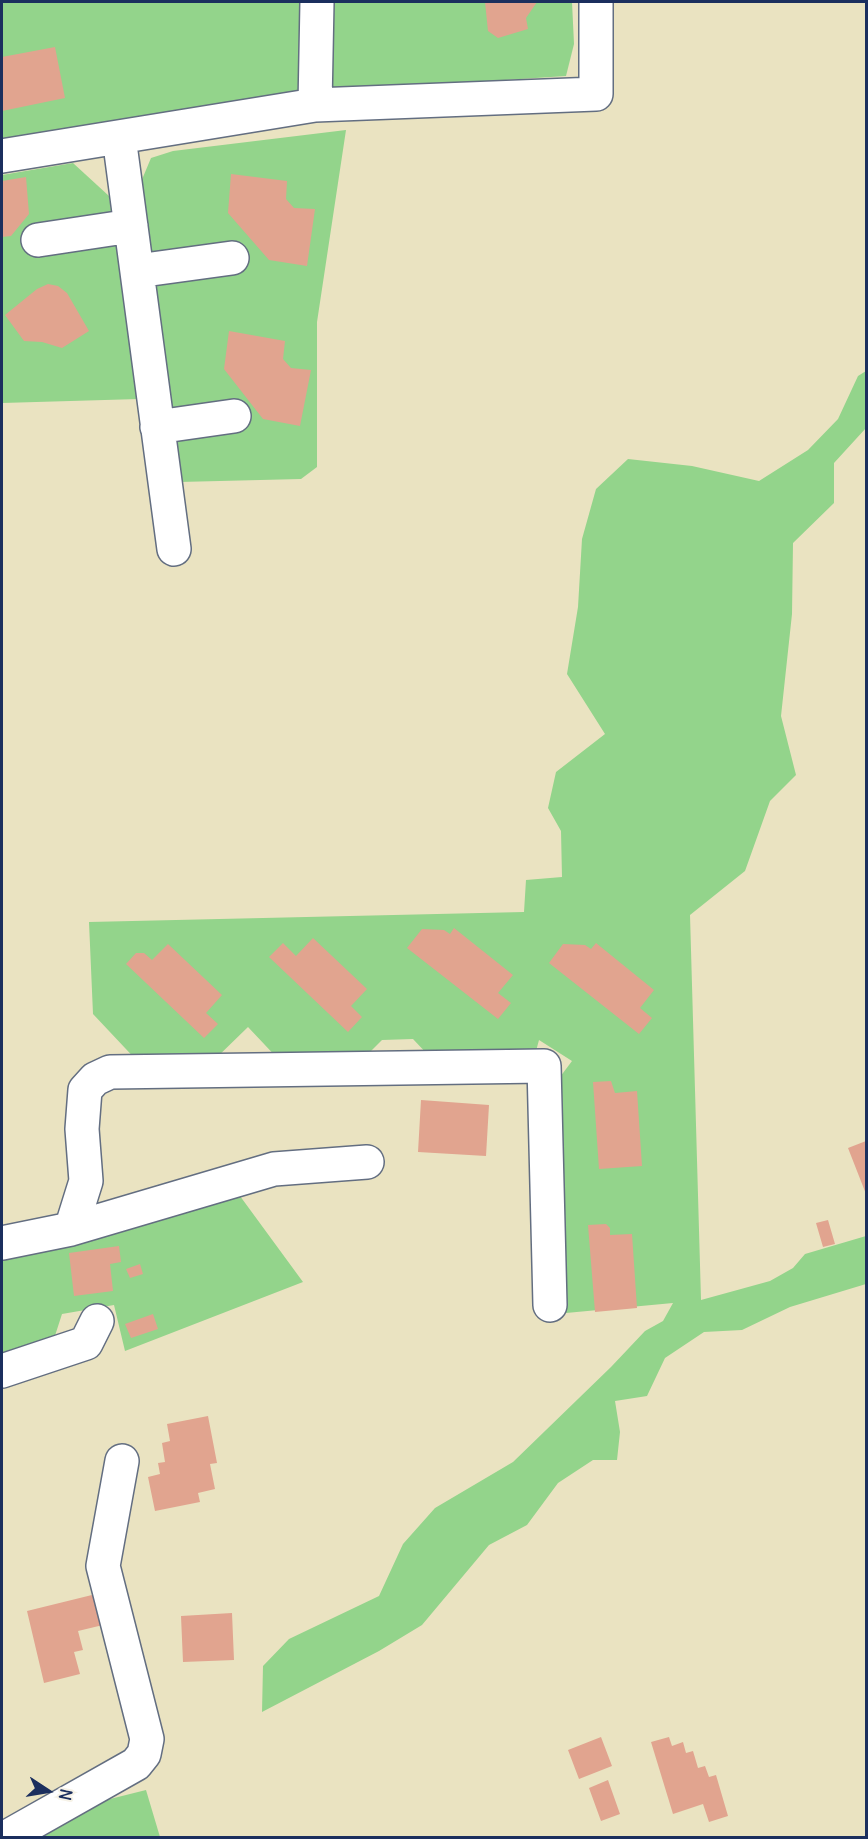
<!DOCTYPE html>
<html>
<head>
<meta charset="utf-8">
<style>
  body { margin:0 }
  #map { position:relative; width:868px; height:1839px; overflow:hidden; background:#eae3c1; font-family:Delius,sans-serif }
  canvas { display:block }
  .frame { position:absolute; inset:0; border:3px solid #1b2f5e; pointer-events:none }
  .north { position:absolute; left:18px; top:1761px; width:60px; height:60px; -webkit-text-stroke:4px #f7f3e8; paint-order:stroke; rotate:102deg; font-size:16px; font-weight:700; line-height:24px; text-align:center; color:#1b2f5e }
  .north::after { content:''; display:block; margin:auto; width:21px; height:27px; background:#1b2f5e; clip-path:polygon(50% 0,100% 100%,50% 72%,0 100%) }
</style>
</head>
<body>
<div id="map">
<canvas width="868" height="1839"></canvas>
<div class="frame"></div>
<div class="north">N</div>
</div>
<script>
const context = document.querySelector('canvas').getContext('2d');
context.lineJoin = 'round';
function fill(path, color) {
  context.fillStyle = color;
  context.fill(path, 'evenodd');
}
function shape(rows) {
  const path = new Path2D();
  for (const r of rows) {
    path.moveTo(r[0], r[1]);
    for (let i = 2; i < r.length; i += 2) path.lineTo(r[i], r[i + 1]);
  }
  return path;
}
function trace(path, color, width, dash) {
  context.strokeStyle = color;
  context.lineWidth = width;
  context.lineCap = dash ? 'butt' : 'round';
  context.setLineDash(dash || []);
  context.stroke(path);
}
const green = shape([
  [2,2,572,2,574,44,566,76,293,94,2,143],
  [346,130,317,322,317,467,301,479,179,482,138,189,151,158,173,151],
  [73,163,109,196,139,399,2,403,2,175],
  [866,371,866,428,834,463,834,503,793,543,792,614,781,716,796,775,770,801,745,871,690,915,701,1300,770,1281,793,1268,805,1254,866,1236,866,1284,790,1307,742,1330,704,1332,665,1358,647,1396,615,1401,620,1432,617,1460,593,1460,558,1483,527,1525,489,1545,422,1625,379,1651,262,1712,263,1666,289,1639,379,1596,403,1544,435,1508,513,1462,611,1367,645,1331,663,1321,673,1303,566,1313,554,1085,572,1061,539,1040,536,1051,430,1057,413,1039,382,1040,364,1058,281,1062,248,1027,211,1063,141,1065,93,1014,89,922,524,912,526,880,562,877,561,831,548,808,556,772,605,734,567,674,578,607,582,539,596,489,628,459,692,466,759,481,808,450,838,419,858,376],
  [240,1196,303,1282,125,1351,114,1305,62,1314,52,1345,2,1361,2,1253,98,1236],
  [146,1790,160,1837,25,1838,66,1810]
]);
const building = shape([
  [485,2,537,2,526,18,528,29,498,38,488,31],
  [55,47,65,98,2,111,2,57],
  [231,174,287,181,286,199,294,208,315,209,307,266,269,260,228,213],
  [26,177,29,214,11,236,2,237,2,181],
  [48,284,58,286,67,293,89,331,62,348,42,342,24,341,5,315,37,289],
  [229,331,285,341,283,359,291,368,311,370,300,426,263,419,224,369],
  [454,928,513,975,498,993,511,1003,498,1019,407,948,422,929,444,930,450,934],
  [313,938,367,989,351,1006,362,1017,348,1032,269,957,283,943,296,956],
  [596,943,654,990,640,1008,652,1018,639,1034,549,963,563,944,585,945,591,949],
  [168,944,222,995,206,1013,218,1024,204,1038,126,964,136,953,144,953,152,960],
  [611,1081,615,1093,637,1091,642,1166,599,1169,593,1082],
  [421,1100,489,1105,486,1156,418,1152],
  [866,1141,866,1194,848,1148],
  [828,1220,835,1244,823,1247,816,1223],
  [606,1224,610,1228,610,1235,632,1234,637,1308,595,1312,588,1225],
  [119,1246,121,1262,110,1264,113,1291,74,1296,69,1253],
  [140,1264,143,1274,130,1278,126,1269],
  [153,1314,158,1329,131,1338,125,1324],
  [208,1416,217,1463,210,1464,215,1489,198,1493,200,1502,155,1511,148,1477,160,1474,158,1463,165,1462,162,1443,170,1441,167,1424],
  [96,1594,103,1625,78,1631,83,1650,74,1652,80,1674,44,1683,27,1611],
  [232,1613,234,1660,183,1662,181,1616],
  [601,1737,612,1766,579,1779,568,1750],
  [669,1737,672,1746,683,1742,686,1753,693,1751,698,1768,705,1766,709,1777,716,1775,728,1816,709,1822,703,1804,673,1814,651,1742],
  [608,1780,620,1814,601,1821,589,1788]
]);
const minor = shape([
  [315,105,317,2],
  [119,137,174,549],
  [2,156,315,105,596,94,596,2],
  [38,240,131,226],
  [137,271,232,258],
  [157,427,234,416],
  [71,1229,86,1181,82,1129,85,1090,95,1079,110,1072,544,1066,550,1305],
  [2,1243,71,1229,274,1169,367,1162],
  [2,1371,86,1343,97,1321],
  [5,1838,136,1764,144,1754,147,1739,103,1566,122,1461]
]);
fill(green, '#93d48b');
fill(building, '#e1a48f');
trace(minor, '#636e81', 36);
trace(minor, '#fff', 33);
</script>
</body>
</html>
